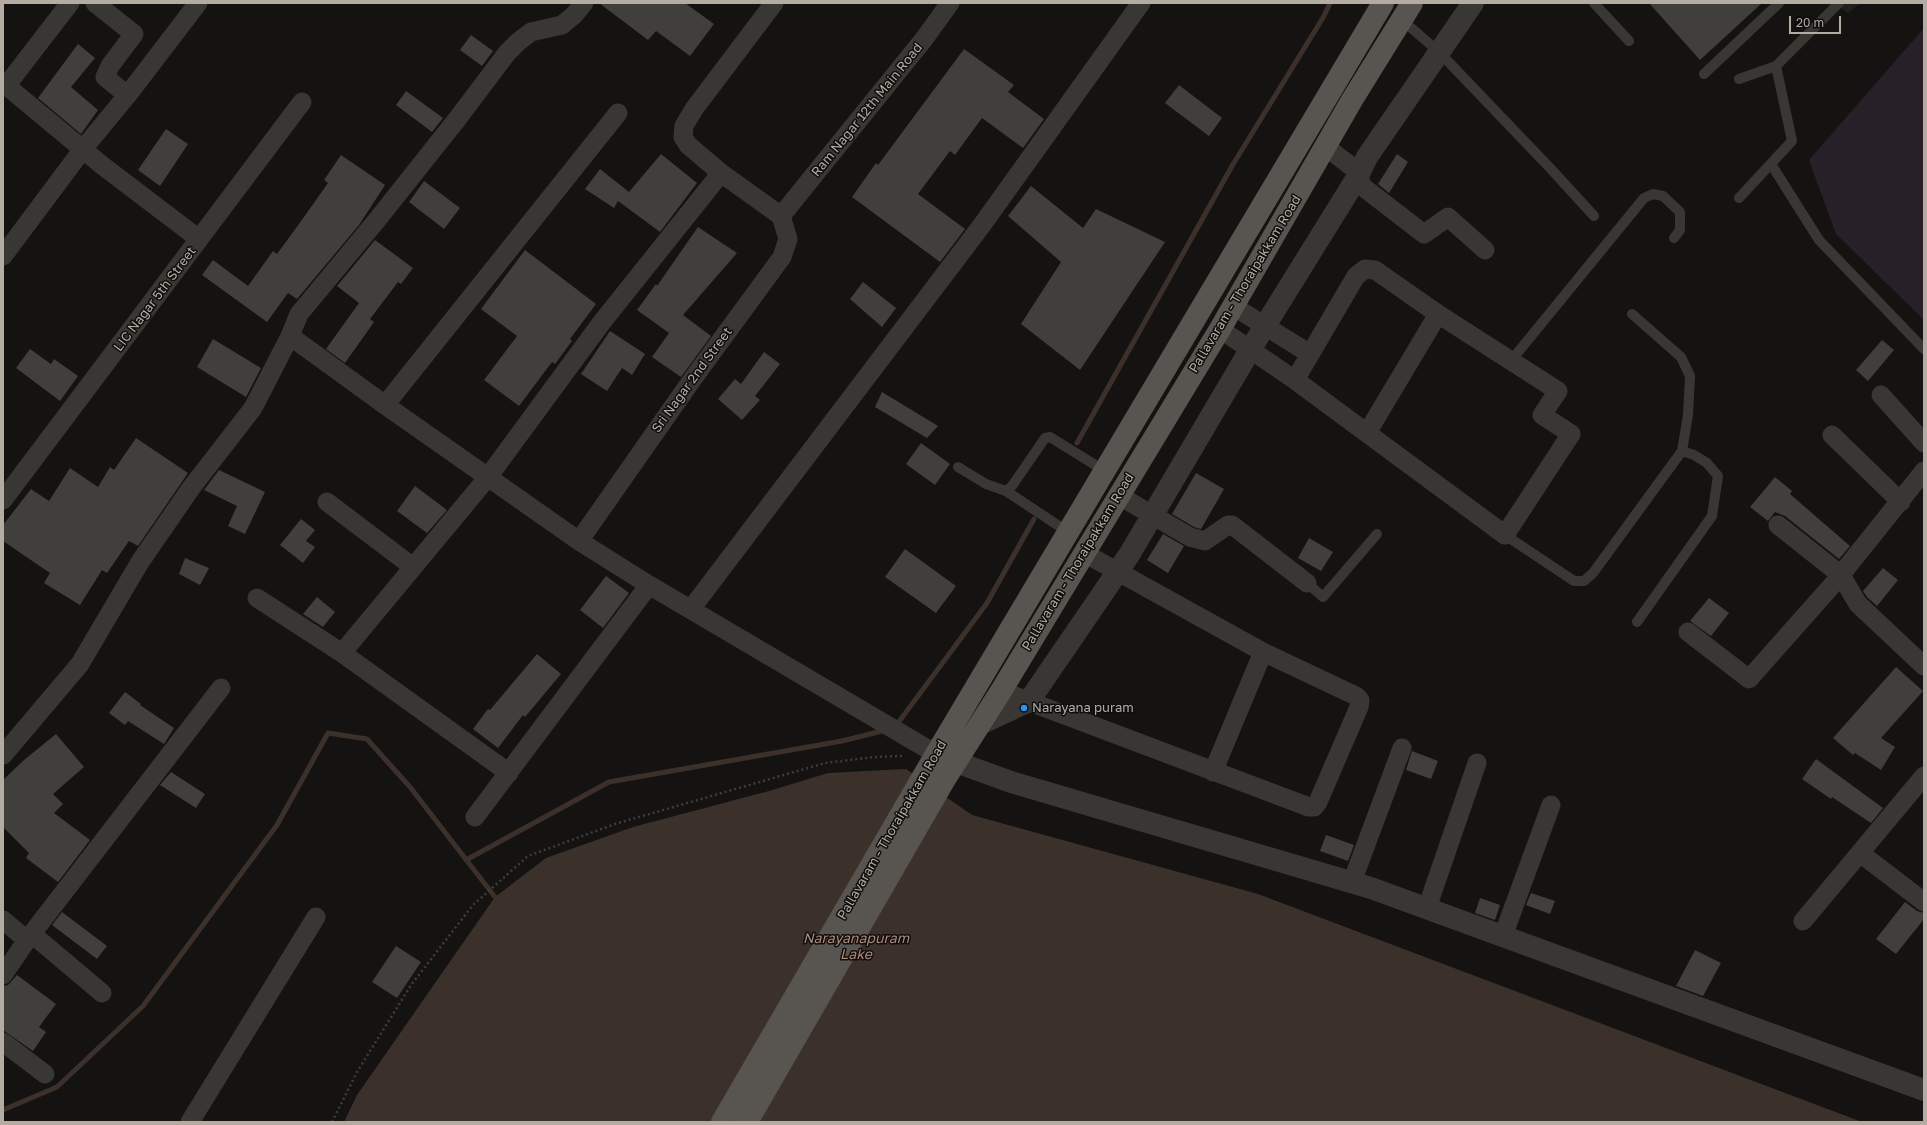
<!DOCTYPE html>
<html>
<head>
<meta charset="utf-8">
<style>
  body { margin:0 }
  #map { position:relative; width:1927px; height:1125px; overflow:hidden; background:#141312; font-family:"Golos Text",sans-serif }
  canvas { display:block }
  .frame { position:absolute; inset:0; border:4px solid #b4aca3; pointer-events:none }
  .scale { position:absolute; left:1789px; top:16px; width:52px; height:18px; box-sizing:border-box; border:2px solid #b4aca3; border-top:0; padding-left:5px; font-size:12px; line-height:14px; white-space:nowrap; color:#b4aca3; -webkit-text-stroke:3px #0f0e0d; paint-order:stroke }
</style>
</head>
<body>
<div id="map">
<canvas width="1927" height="1125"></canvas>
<div class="frame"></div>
<div class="scale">20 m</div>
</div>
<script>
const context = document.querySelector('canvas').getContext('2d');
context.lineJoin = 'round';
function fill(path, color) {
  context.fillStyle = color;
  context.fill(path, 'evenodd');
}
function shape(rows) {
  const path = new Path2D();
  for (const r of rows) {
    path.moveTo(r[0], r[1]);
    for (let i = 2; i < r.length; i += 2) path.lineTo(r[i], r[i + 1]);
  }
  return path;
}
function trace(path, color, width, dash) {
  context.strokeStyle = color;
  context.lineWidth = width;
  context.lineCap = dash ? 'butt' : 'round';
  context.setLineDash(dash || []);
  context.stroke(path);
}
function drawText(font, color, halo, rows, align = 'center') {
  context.font = font + ' "Golos Text",sans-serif';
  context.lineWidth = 3;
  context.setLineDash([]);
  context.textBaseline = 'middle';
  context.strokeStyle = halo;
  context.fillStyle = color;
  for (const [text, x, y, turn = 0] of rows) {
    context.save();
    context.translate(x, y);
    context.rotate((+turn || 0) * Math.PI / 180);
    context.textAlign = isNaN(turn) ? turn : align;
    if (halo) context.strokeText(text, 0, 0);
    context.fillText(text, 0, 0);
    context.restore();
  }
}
const built = shape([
  [1834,3,1860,3,1848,13]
]);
const green = shape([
  [1924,28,1924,320,1836,234,1809,160]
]);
const water = shape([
  [906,769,972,815,1258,894,1862,1122,344,1122,357,1095,495,897,546,858,633,827,769,791,828,773]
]);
const stream = shape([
  [1077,443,1232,166,1324,16,1330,3],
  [895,727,987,603,1034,519],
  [466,860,609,782,842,741,886,730],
  [3,1110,57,1087,143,1006,277,825,328,733,367,739,410,787,495,897]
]);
const building = shape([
  [599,3,685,3,714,24,690,56,656,31,648,40],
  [1649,3,1762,3,1700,60],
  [471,35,493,51,482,66,460,50],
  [78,44,95,58,71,87,98,110,81,134,38,98],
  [964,49,1014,85,1008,92,1044,119,1023,148,982,118,955,155,950,151,918,194,965,229,940,262,852,197,876,163,878,165],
  [1179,85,1222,118,1209,136,1165,103],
  [406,91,443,118,432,132,396,105],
  [166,129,188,144,160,186,138,170],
  [661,154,697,183,660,232,618,201,614,208,585,189,600,169,629,192],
  [1397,154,1408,162,1389,193,1378,184],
  [341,155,385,185,359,225,297,299,288,293,267,322,202,275,213,260,248,286,273,251,277,254,299,224,328,183,324,180],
  [424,181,460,208,444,229,409,202],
  [1031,186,1083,228,1096,209,1165,242,1080,370,1021,324,1061,262,1008,216],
  [698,227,737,253,683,315,711,336,681,377,652,357,669,333,637,310,656,284,657,286],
  [375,240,413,268,401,284,398,282,370,319,374,322,345,363,326,349,359,303,337,286],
  [525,250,596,304,570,339,572,341,555,364,552,362,519,406,484,380,517,336,481,309],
  [863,282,896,308,882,327,850,299],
  [610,331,645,354,632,375,622,368,607,391,581,374],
  [213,339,261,368,246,397,197,367],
  [1882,340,1894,350,1868,381,1856,370],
  [30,349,51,364,54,359,78,376,60,401,16,368],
  [764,352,780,364,755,396,760,400,742,420,718,399,735,379,741,384],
  [882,392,938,426,927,438,875,407],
  [136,438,188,473,138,546,129,541,107,573,102,570,80,605,44,583,50,573,3,541,3,525,31,489,49,501,70,468,98,487,110,467,114,470],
  [921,443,950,464,935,485,906,464],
  [219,470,265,492,245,534,228,526,237,506,204,490],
  [1196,473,1224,489,1201,529,1194,527,1172,514],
  [1775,477,1792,491,1790,494,1850,546,1839,559,1785,516,1775,512,1768,521,1750,507],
  [415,486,447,510,427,533,397,511],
  [301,519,315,530,306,541,315,547,303,563,280,545],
  [1163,534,1184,546,1168,573,1147,560],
  [1309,538,1333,552,1321,571,1298,558],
  [905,549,956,586,936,613,885,577],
  [185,558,209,568,200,585,179,574],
  [1883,568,1898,580,1877,606,1867,597,1863,591],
  [606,576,629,593,603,628,580,610],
  [317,597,335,612,323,627,303,614],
  [1709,598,1729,613,1711,636,1690,621],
  [537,654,561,674,525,717,523,715,498,748,473,729,488,709,490,710],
  [1896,667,1923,691,1881,738,1895,747,1881,770,1855,753,1853,755,1833,738],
  [125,692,141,704,140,705,174,728,164,744,128,721,125,725,109,713],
  [56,734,84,767,53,794,63,804,54,813,90,840,58,882,26,858,29,853,3,827,3,780,24,760],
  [1412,751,1438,761,1431,779,1406,770],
  [1816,759,1883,808,1871,823,1832,797,1831,799,1802,779],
  [171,772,205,794,196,808,160,785],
  [1326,835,1354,845,1348,861,1320,851],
  [1531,893,1555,901,1550,914,1526,905],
  [1480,898,1500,905,1495,920,1475,913],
  [1905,902,1917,911,1924,913,1924,919,1896,954,1876,939],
  [62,912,107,946,97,959,52,925],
  [396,946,421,962,397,998,372,982],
  [1695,950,1721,963,1703,996,1676,986],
  [17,975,56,1004,39,1027,46,1032,33,1051,3,1030,3,986,8,985]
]);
const path = shape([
  [332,1122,357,1072,411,985,473,905,528,856,615,824,825,763,875,757,902,756]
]);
const service = shape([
  [1594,3,1629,41],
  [1402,20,1439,52,1551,169,1594,216],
  [1776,66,1839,3],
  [1704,74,1779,3],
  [1771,164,1819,240,1924,349],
  [1739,198,1792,141,1776,66,1739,79],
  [1632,314,1681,357,1690,376,1688,415,1682,451],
  [1510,362,1644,198,1653,194,1663,196,1680,212,1680,230,1674,238],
  [958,467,986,484,1006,491,1012,486,1045,438,1050,437,1105,471],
  [1006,491,1068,532],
  [1505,535,1574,581,1584,581,1593,573,1682,451,1694,455,1707,463,1718,476,1712,516,1637,622],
  [1307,583,1323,597,1377,534]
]);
const minor = shape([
  [95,3,134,34,110,66,105,77,127,95],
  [774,3,694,109,684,126,683,137,688,145,721,173,781,216],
  [3,83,103,166,199,239],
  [6,86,70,3],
  [1326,147,1356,170,1363,187,1424,234,1448,217,1485,250],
  [781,216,924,39,950,3],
  [3,256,83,149,130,92,198,3],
  [1233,306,1310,354],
  [1220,329,1295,380,1505,535,1571,434,1542,415,1558,391,1438,314,1375,270,1365,269,1356,276,1295,380],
  [290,336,385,405,579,541,649,585,936,754],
  [1881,395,1924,443],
  [385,405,618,113],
  [1367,433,1438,314],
  [1832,435,1901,502],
  [1118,495,1190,537,1205,541,1228,525,1232,525,1307,583],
  [3,500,302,102],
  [327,502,413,567],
  [1778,525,1841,575,1858,604,1924,666],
  [579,541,694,377,782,257,788,239,781,216],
  [257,598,342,653,509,773],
  [691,609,982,225,1141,3],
  [1688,632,1749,679,1835,582,1924,471],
  [342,653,488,477,602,322,721,173],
  [1001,691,1309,807,1314,807,1318,802,1359,707,1360,700,1356,696,1263,652,1084,553],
  [3,755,80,664,140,562,191,488,253,408,290,336,299,314,377,220,458,118,507,53,518,42,531,32,562,25,574,15,584,3],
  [1213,772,1263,652],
  [475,817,649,585],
  [1860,853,1924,902],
  [1352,882,1402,748],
  [1427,908,1477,763],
  [3,920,27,940],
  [1803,921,1924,776],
  [32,934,102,993],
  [1503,936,1551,805],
  [3,975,27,940,221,688],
  [3,1042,45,1074],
  [190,1122,316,917]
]);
const tertiary = shape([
  [980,724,1029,701,1129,555,1250,350,1358,176,1367,157,1473,3],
  [956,762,1011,782,1371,888,1924,1090]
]);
const primary = shape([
  [722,1122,936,754,1383,3],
  [747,1122,945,779,1001,691,1220,329,1352,100,1412,3]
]);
const markers = [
  [1024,708,4,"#2a92f3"]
];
const streetNames = [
  ["Ram Nagar 12th Main Road",867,110,-51],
  ["Pallavaram - Thoraipakkam Road",1245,284,-59],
  ["LIC Nagar 5th Street",155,299,-53],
  ["Sri Nagar 2nd Street",692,380,-54],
  ["Pallavaram - Thoraipakkam Road",1078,562,-59],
  ["Pallavaram - Thoraipakkam Road",892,830,-60]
];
const poiNames = [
  ["Narayana puram",1032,708]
];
const waterNames = [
  ["Narayanapuram",856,939],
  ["Lake",856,955]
];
fill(built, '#21201e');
fill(green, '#282028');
fill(water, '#3c302b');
trace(stream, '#3c302b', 5);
fill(building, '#413f3c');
trace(path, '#403d39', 2.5, [2, 3]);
trace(service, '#393733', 10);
trace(minor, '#393733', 19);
trace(tertiary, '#393733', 22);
trace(primary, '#58544f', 22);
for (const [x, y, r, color] of markers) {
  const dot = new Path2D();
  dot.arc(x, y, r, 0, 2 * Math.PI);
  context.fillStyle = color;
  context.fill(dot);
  trace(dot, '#0f0e0d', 1.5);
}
drawText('13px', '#b4aca3', '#0f0e0d', streetNames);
drawText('13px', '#b4aca3', '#0f0e0d', poiNames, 'left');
drawText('italic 14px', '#b08979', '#0f0e0d', waterNames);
</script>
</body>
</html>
